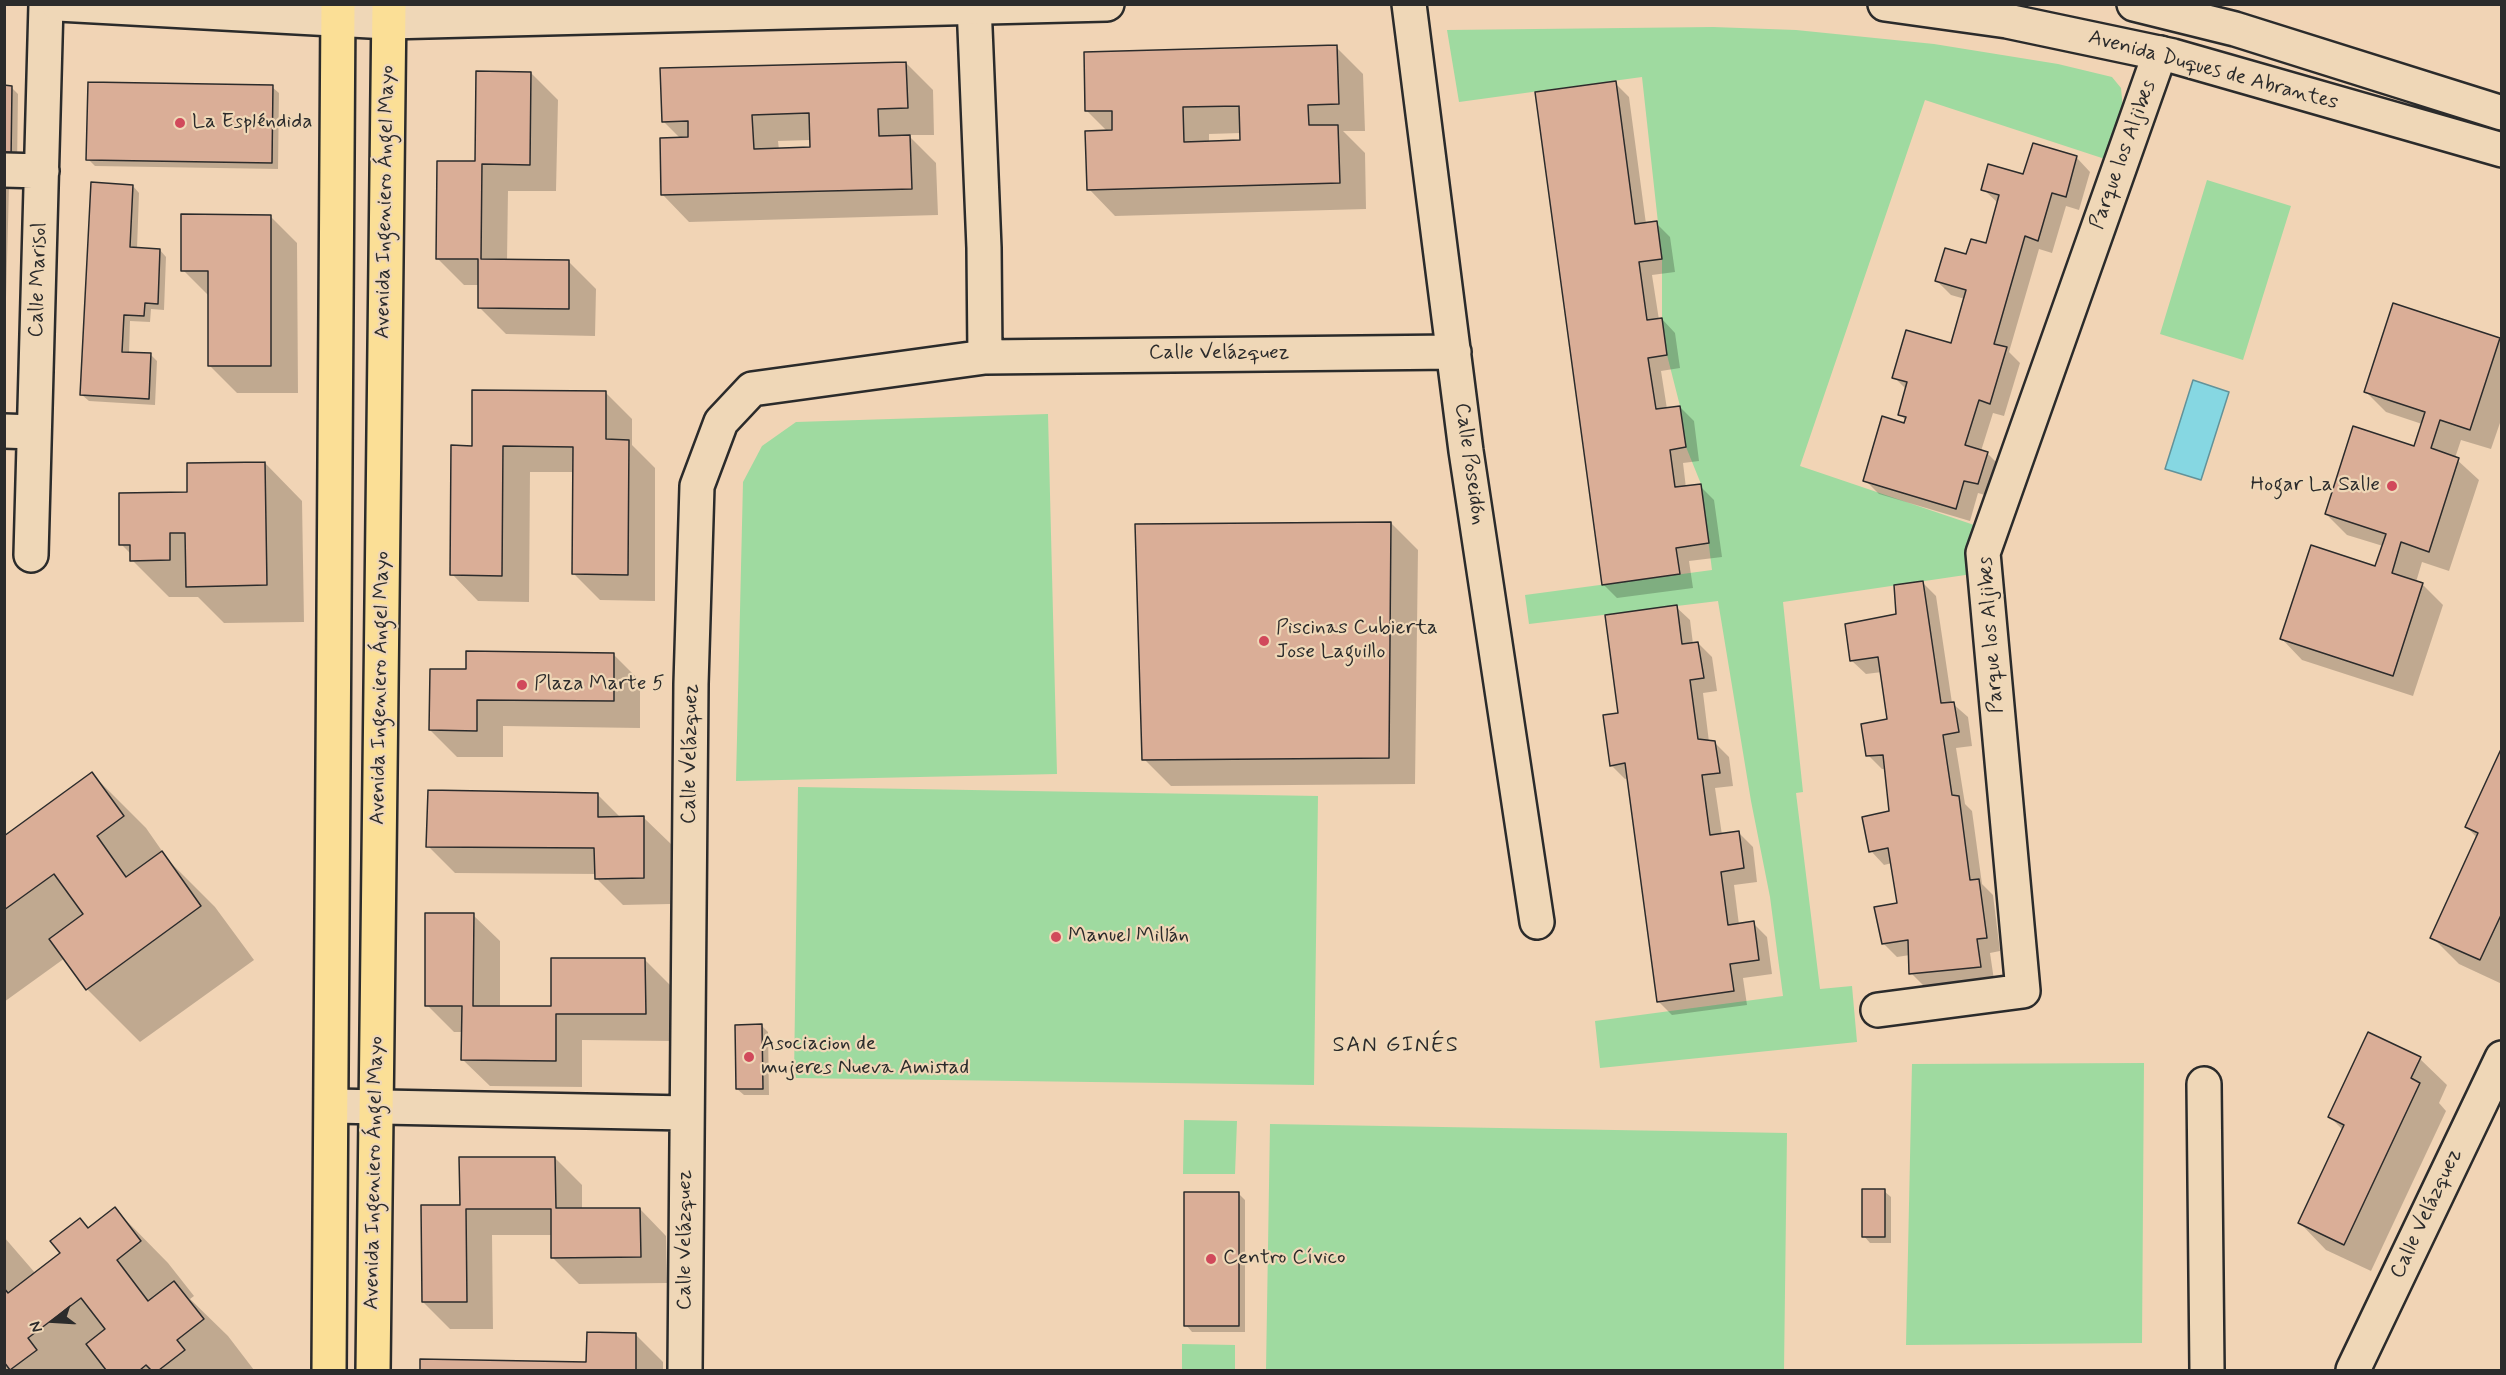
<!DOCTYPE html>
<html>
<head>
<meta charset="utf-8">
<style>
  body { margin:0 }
  #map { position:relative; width:2506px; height:1375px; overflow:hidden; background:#f1d4b5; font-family:Mynerve,sans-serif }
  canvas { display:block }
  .frame { position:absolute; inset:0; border:6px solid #2b2b2b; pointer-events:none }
  .north { position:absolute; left:24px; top:1291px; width:60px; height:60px; -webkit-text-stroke:4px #efd7b7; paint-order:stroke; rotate:252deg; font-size:16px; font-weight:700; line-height:24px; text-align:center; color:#2b2b2b }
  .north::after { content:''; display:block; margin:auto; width:21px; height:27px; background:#2b2b2b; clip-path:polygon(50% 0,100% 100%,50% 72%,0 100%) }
</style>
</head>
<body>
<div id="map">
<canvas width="2506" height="1375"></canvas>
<div class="frame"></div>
<div class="north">N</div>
</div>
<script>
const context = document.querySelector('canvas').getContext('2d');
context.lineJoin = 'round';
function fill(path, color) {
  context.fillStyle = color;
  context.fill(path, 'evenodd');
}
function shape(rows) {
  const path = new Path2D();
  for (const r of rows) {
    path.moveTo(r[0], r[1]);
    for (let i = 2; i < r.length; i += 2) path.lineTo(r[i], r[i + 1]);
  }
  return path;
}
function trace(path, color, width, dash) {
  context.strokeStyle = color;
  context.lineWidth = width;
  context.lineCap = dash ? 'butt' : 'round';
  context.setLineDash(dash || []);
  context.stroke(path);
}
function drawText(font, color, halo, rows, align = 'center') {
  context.font = font + ' Mynerve,sans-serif';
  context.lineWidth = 4.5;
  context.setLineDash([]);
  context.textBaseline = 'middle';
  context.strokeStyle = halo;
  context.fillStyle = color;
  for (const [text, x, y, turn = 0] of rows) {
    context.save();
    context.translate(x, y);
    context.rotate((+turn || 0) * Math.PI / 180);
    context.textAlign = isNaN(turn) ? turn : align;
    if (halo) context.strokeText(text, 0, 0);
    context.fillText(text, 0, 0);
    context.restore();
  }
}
const green = shape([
  [1713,27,1796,30,1934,44,2058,64,2112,77,2121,88,2123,109,2108,160,1925,100,1800,466,1980,527,1972,574,1783,602,1803,792,1796,793,1820,989,1852,986,1857,1042,1600,1068,1595,1021,1783,996,1770,897,1751,801,1718,601,1529,624,1525,595,1712,570,1701,484,1686,447,1680,406,1667,355,1662,318,1662,259,1642,77,1459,102,1447,30],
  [2207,180,2291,206,2243,360,2160,334],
  [1048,414,1057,774,736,781,743,482,762,446,796,422],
  [798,787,1318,796,1314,1085,794,1078],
  [2144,1063,2142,1343,1906,1345,1912,1064],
  [1184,1120,1237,1121,1235,1174,1183,1174],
  [1270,1124,1787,1133,1784,1370,1266,1370],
  [1182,1344,1235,1345,1235,1370,1182,1370]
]);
const water = shape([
  [2193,380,2229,392,2201,480,2165,469,2193,380]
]);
const shadow = shape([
  [1336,47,1363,74,1365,131,1343,131,1365,153,1366,209,1115,216,1089,189,1108,132,1087,111],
  [1241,133,1241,142,1209,142,1209,134],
  [906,63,933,90,934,135,908,135,936,163,938,215,689,222,663,195,680,138,663,121],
  [811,140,811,149,779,150,778,141],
  [531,73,558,100,556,191,508,191,507,261,569,262,596,289,595,336,506,334,479,307,480,285,464,285,437,258,476,163],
  [1615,83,1629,97,1646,224,1656,223,1670,237,1675,272,1652,275,1659,320,1662,319,1675,333,1680,368,1661,371,1667,409,1680,407,1694,421,1699,461,1683,463,1686,488,1700,486,1714,500,1722,557,1689,561,1693,588,1617,598,1603,584],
  [11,87,18,94,17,167,4,167],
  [272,87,279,93,278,169,95,166,88,159],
  [2034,145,2077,158,2090,172,2079,210,2066,206,2052,253,2039,249,2009,352,2020,363,2004,416,1993,413,1981,451,1987,453,2001,467,1992,497,1978,493,1970,521,1879,494,1865,480,1906,421,1900,414,1907,390,1894,377,1952,345,1965,299,1951,295,1937,281,1967,256,1987,245,1998,203,1983,189,2024,176],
  [4,182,9,187,4,373],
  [133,186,139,193,137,249,160,250,166,257,164,310,151,309,150,322,130,321,129,353,150,354,157,361,155,405,89,401,82,395],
  [270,216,297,243,298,393,237,393,210,366,210,297,183,270],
  [2499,339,2502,342,2502,417,2491,449,2461,440,2455,458,2479,480,2449,571,2422,562,2416,582,2422,584,2443,605,2413,696,2302,660,2282,639,2376,568,2383,546,2347,535,2326,514,2415,448,2422,424,2386,412,2366,392],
  [606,393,632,419,632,445,655,468,655,601,600,600,573,573,574,472,530,472,529,602,478,601,452,574,473,447],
  [265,463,302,501,304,622,224,623,198,597,169,597,132,560,132,555,121,544,189,494],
  [1391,523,1418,550,1415,784,1171,786,1144,759],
  [1922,582,1936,596,1952,703,1968,717,1972,746,1956,748,1965,804,1972,811,1982,884,1993,895,2000,951,1990,953,1994,980,1925,987,1911,973,1910,955,1897,957,1883,943,1899,904,1892,863,1884,865,1871,851,1890,812,1886,769,1882,769,1868,755,1888,720,1882,672,1866,674,1852,661,1898,615],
  [1676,607,1690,620,1693,644,1698,643,1712,657,1717,691,1703,693,1709,742,1715,743,1729,757,1733,786,1715,788,1722,835,1739,833,1753,847,1757,882,1734,885,1739,925,1753,923,1767,937,1772,974,1743,978,1747,1005,1672,1015,1658,1001,1629,778,1625,779,1611,765,1620,714],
  [613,654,640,681,640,728,503,726,503,757,457,757,430,730,467,671],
  [2502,750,2502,984,2459,964,2432,937,2477,838,2467,827],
  [92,774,146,828,169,861,215,907,254,960,140,1042,87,989,65,958,4,1002,4,838],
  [597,794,621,818,644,818,671,844,670,904,623,905,596,878,596,874,455,873,428,846],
  [473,915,500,941,500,1007,552,1008,645,960,672,987,672,1041,582,1040,582,1087,490,1086,463,1060,463,1032,454,1032,427,1005],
  [762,1026,768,1032,769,1095,744,1095,737,1089],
  [2420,1059,2447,1085,2439,1103,2446,1111,2371,1271,2326,1250,2300,1223,2343,1130,2329,1116],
  [555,1158,582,1185,582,1209,640,1209,666,1236,667,1283,579,1284,552,1257,552,1235,492,1235,493,1329,450,1329,423,1302,461,1206],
  [1884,1191,1891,1197,1891,1243,1870,1243,1864,1236],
  [1238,1193,1245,1200,1245,1332,1192,1332,1186,1325],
  [115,1209,168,1263,194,1296,190,1299,228,1336,254,1370,4,1370,4,1237,36,1274,62,1254,80,1220,90,1229],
  [636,1335,663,1362,663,1370,422,1370,422,1361,587,1364]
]);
const building = shape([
  [1337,45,1339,104,1308,105,1309,125,1338,125,1340,183,1087,190,1085,131,1112,130,1112,111,1085,111,1084,52,1337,45],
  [1239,106,1240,140,1184,142,1183,107,1239,106],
  [906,62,908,108,878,109,879,136,910,135,912,189,661,195,660,138,688,137,688,121,662,122,660,68,906,62],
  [809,113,810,147,754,149,752,115,809,113],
  [476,71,531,72,530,165,482,164,481,259,569,260,569,309,478,308,478,259,436,259,437,161,475,161,476,71],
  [1616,81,1635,224,1657,221,1662,259,1639,262,1647,320,1662,318,1667,355,1648,358,1656,409,1680,406,1686,447,1670,450,1675,487,1701,484,1709,543,1676,548,1680,574,1602,585,1535,92,1616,81],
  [88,82,273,85,272,163,86,160,88,82],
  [4,85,12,86,11,161,4,161,4,85],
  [2033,143,2077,156,2066,197,2052,193,2038,241,2025,236,1994,344,2007,347,1990,404,1979,400,1965,445,1988,452,1978,484,1964,481,1956,509,1863,481,1882,416,1904,423,1906,417,1898,415,1907,382,1892,378,1906,330,1951,343,1966,290,1935,281,1945,248,1966,254,1971,239,1986,243,1999,195,1981,190,1988,164,2023,174,2033,143],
  [91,182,133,185,130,247,160,249,158,304,145,303,144,316,124,315,122,352,151,353,149,399,80,395,91,182],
  [181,214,271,215,271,366,208,366,208,271,181,271,181,214],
  [2393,303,2500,338,2470,430,2440,420,2431,448,2459,458,2429,552,2401,542,2392,573,2423,583,2393,676,2280,639,2311,545,2375,566,2386,534,2325,514,2353,426,2414,446,2425,412,2364,392,2393,303],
  [472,390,606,391,606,439,629,440,628,575,572,574,573,447,503,446,502,576,450,575,451,445,472,446,472,390],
  [265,462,267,585,186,587,185,533,170,533,170,560,130,561,130,545,119,545,119,493,187,492,187,463,265,462],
  [1391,522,1389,758,1142,760,1135,524,1391,522],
  [1923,581,1941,703,1954,702,1959,732,1943,735,1952,795,1959,796,1970,880,1979,879,1987,938,1977,939,1981,967,1909,974,1908,940,1882,944,1874,907,1897,903,1888,848,1869,852,1862,817,1889,811,1883,755,1866,756,1861,724,1887,719,1878,657,1850,661,1845,624,1896,614,1894,585,1923,581],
  [1677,605,1682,644,1698,642,1704,678,1690,680,1698,739,1715,741,1720,773,1702,775,1710,835,1739,831,1744,868,1721,872,1728,925,1754,921,1759,960,1730,964,1734,991,1657,1002,1625,763,1610,766,1603,715,1618,713,1605,615,1677,605],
  [466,651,614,653,614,701,477,700,477,731,429,730,430,669,466,669,466,651],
  [2502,747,2502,913,2480,960,2430,938,2478,833,2465,827,2502,747],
  [92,772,124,816,97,836,126,877,162,851,201,906,86,990,49,939,83,914,54,874,4,910,4,836,92,772],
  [428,790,598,793,598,817,644,816,644,878,595,879,594,848,426,847,428,790],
  [425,913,474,913,473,1006,551,1006,551,958,645,958,646,1014,556,1014,556,1061,461,1060,462,1006,425,1006,425,913],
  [762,1024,763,1089,736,1089,735,1025,762,1024],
  [2368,1032,2421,1057,2411,1078,2420,1083,2344,1245,2298,1223,2344,1125,2328,1117,2368,1032],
  [459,1157,555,1157,556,1208,640,1208,641,1257,551,1258,551,1209,466,1209,467,1302,422,1302,421,1205,460,1205,459,1157],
  [1862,1189,1885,1189,1885,1237,1862,1237,1862,1189],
  [1184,1192,1239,1192,1239,1326,1184,1326,1184,1192],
  [115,1207,141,1241,117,1260,148,1301,174,1281,204,1319,177,1340,185,1350,159,1370,151,1370,146,1365,140,1370,106,1370,86,1344,105,1329,81,1298,28,1338,37,1350,10,1370,4,1362,4,1288,8,1293,60,1253,50,1241,80,1218,88,1228,115,1207],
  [587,1332,636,1333,636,1370,420,1370,420,1359,586,1362,587,1332]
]);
const minor = shape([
  [974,4,984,248,985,357],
  [1409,4,1466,451,1537,922],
  [4,170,42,171],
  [4,431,34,432],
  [31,555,46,4],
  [1878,1010,2023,991,1983,553,2160,53],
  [2204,1084,2207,1370],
  [332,1106,687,1113],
  [685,1370,691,684,697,486,721,422,752,389,985,357,1454,352],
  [2353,1370,2502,1058]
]);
const secondary = shape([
  [58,4,388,22,1107,4],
  [1885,4,2007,21,2173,56,2502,150],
  [2134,4,2235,29,2502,113]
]);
const primary = shape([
  [329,1370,338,4],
  [373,1370,389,4]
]);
const markers = [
  [180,123,6,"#d1495b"],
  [2392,486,6,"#d1495b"],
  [1264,641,6,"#d1495b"],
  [522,685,6,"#d1495b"],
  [1056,937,6,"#d1495b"],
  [749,1057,6,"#d1495b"],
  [1211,1259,6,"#d1495b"]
];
const streetNames = [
  ["Avenida Duques de Abrantes",2213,71,15],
  ["Parque los Aljibes",2124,155,-70],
  ["Avenida Ingeniero Ángel Mayo",386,202,-89],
  ["Calle Marisol",39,280,-88],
  ["Calle Velázquez",1219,354],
  ["Calle Poseidón",1469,464,82],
  ["Parque los Aljibes",1992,635,-94],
  ["Avenida Ingeniero Ángel Mayo",381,688,-89],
  ["Calle Velázquez",691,754,-89],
  ["Avenida Ingeniero Ángel Mayo",375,1173,-89],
  ["Calle Velázquez",2427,1214,-65],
  ["Calle Velázquez",686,1240,-90]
];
const poiNames = [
  ["La Espléndida",192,123],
  ["Hogar La Salle",2380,486,"right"],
  ["Piscinas Cubierta",1276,629],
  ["Jose Laguillo",1276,653],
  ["Plaza Marte 5",534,685],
  ["Manuel Millán",1068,937],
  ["Asociacion de",761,1045],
  ["mujeres Nueva Amistad",761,1069],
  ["Centro Cívico",1223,1259]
];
const neighbourhoodNames = [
  ["SAN GINÉS",1396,1046]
];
fill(green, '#9fdaa0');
fill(water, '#86d7e2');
trace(water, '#629299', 1.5);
fill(shadow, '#0003');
fill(building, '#daae97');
trace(building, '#2b2b2b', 1.5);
trace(minor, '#2b2b2b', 38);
trace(secondary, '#2b2b2b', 38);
trace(primary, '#2b2b2b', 38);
trace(minor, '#efd7b7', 33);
trace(secondary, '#efd7b7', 33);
trace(primary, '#fbdf96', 33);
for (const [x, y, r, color] of markers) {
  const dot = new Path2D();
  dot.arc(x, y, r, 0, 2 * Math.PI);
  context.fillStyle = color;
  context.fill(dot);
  trace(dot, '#efd7b7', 2);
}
drawText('21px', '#2b2b2b', '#efd7b7', streetNames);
drawText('21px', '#2b2b2b', '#efd7b7', poiNames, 'left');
context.letterSpacing = '1.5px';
drawText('22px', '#2b2b2b', '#efd7b7', neighbourhoodNames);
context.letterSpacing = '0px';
</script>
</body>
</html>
